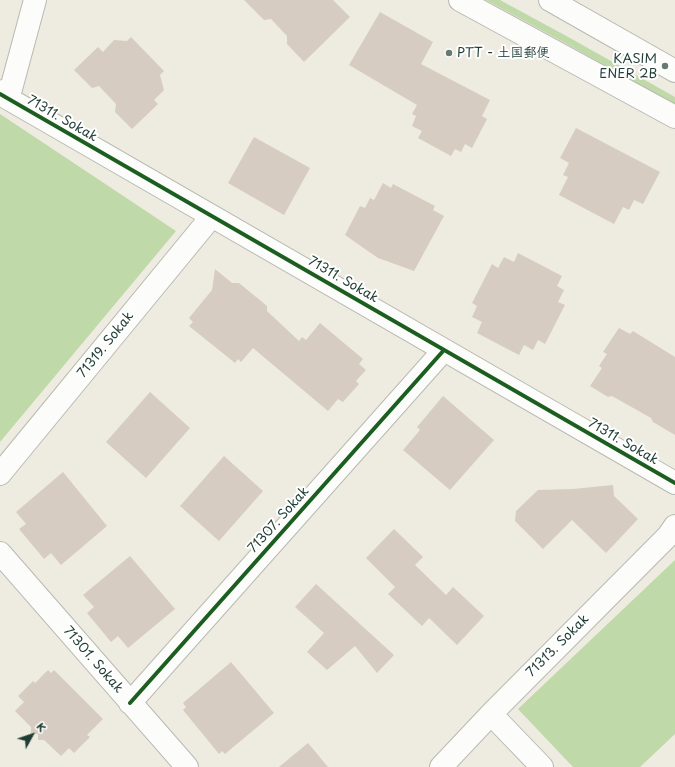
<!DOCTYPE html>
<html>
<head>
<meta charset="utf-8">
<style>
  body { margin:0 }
  #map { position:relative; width:675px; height:767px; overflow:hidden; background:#eeebe1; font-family:"Playpen Sans",sans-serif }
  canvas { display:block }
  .north { position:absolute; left:12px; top:715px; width:40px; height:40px; -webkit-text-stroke:3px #fff; paint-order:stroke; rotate:50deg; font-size:11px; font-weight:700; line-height:16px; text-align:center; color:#1f3d34 }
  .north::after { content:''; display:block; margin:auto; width:14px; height:18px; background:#1f3d34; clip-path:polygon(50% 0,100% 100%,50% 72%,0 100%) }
</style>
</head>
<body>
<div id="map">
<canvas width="675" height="767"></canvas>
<div class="north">K</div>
</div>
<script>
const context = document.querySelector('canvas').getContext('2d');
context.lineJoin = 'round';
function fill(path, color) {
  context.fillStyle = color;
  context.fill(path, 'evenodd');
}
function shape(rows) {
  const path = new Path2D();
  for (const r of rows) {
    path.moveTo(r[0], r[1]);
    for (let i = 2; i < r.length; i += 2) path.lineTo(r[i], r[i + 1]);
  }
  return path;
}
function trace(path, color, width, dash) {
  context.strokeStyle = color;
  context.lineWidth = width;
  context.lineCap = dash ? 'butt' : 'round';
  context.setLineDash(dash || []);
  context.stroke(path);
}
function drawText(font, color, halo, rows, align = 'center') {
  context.font = font + ' "Playpen Sans","LXGW WenKai TC",sans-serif';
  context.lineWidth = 4;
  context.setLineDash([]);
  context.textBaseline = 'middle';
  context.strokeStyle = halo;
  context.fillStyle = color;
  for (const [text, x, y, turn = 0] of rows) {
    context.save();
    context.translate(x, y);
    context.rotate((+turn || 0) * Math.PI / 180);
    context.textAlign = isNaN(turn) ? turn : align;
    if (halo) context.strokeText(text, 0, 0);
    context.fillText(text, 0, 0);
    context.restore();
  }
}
const green = shape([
  [486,0,500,0,570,38,675,97,675,105,567,44],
  [0,114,176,231,0,442],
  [675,560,675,734,640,767,573,767,518,709]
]);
const building = shape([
  [244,0,333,0,350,17,304,62,287,44,287,36,271,19,264,20],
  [380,12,433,42,421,64,490,100,482,116,487,119,472,148,465,144,461,152,455,149,451,156,418,138,422,131,412,126,416,116,412,114,417,105,349,65],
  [131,37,164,71,160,75,164,90,154,100,158,104,132,129,115,112,116,104,99,86,92,88,74,70,98,47,103,52,114,40,127,41],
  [576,128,660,172,643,204,634,200,629,210,623,207,614,224,559,195,568,177,563,175,569,163,560,158],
  [254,137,310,168,284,215,228,183],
  [383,183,391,188,393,184,435,206,433,210,444,216,414,271,378,258,345,235,360,206,365,208,370,198,374,200],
  [518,253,562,276,557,286,564,290,558,302,565,305,545,344,538,340,533,350,524,345,519,355,477,333,482,322,472,317,477,306,472,303,492,264,498,268,504,257,514,262],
  [215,269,232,283,239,283,267,306,267,311,299,341,302,337,306,340,320,323,363,359,359,364,366,370,356,381,359,384,343,402,338,399,328,411,253,348,241,362,238,359,235,363,189,326,193,322,189,318,212,290],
  [619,328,630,334,633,331,675,357,675,435,653,422,651,418,612,396,608,397,590,386,602,368,599,366,607,354,603,352],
  [150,392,190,428,146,478,106,442],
  [443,396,494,440,450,490,403,450,420,430,417,427],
  [224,456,263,491,219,541,180,506],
  [63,472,107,526,61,565,51,553,44,559,19,529,26,524,16,512],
  [613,485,614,496,638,519,606,553,572,520,543,549,515,521,516,511,538,490,573,489],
  [394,529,423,557,415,565,446,595,453,587,484,616,457,645,429,618,422,626,388,594,395,587,366,558],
  [130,556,175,609,128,648,118,636,111,642,87,613,94,607,83,595],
  [316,584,394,655,377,673,355,646,327,670,307,652,324,633,295,607],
  [231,662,274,713,225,754,222,751,219,754,183,710,186,707,183,703],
  [48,670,51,673,54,670,103,719,87,735,90,737,74,753,69,748,61,756,44,740,38,740,38,734,31,734,31,727,15,711,24,702,18,696,33,681,35,683],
  [308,743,328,767,279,767]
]);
const minor = shape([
  [0,92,11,89,35,0],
  [0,94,675,483],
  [0,474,212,216],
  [0,553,187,767],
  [130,703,444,350],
  [491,714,542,767],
  [441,767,491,714,668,536,675,526]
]);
const major = shape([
  [460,0,675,117],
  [550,0,675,71]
]);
const cycleway = shape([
  [0,94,675,483],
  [130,703,444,350]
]);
const markers = [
  [449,53,4,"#677a71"],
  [665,66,4,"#677a71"]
];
const poiNames = [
  ["PTT - 土国郵便",457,53],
  ["KASIM",657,59,"right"],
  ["ENER 2B",657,74,"right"]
];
const streetNames = [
  ["71311. Sokak",62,119,30],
  ["71311. Sokak",343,280,30],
  ["71319. Sokak",106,345,-51],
  ["71311. Sokak",623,442,30],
  ["71307. Sokak",279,520,-48],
  ["71313. Sokak",558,646,-45],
  ["71301. Sokak",93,660,49]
];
fill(green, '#bfd9a8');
fill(building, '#d7ccc1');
trace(minor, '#b9bab3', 24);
trace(major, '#b9bab3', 24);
trace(minor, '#fcfcfa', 22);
trace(major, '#fcfcfa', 22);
trace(cycleway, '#1b5e20', 4);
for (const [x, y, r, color] of markers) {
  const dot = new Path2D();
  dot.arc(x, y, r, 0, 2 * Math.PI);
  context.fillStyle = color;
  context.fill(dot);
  trace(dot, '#fff', 1.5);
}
drawText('13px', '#1f3d34', '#fff', poiNames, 'left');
drawText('13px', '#1f3d34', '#fff', streetNames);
</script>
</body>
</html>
